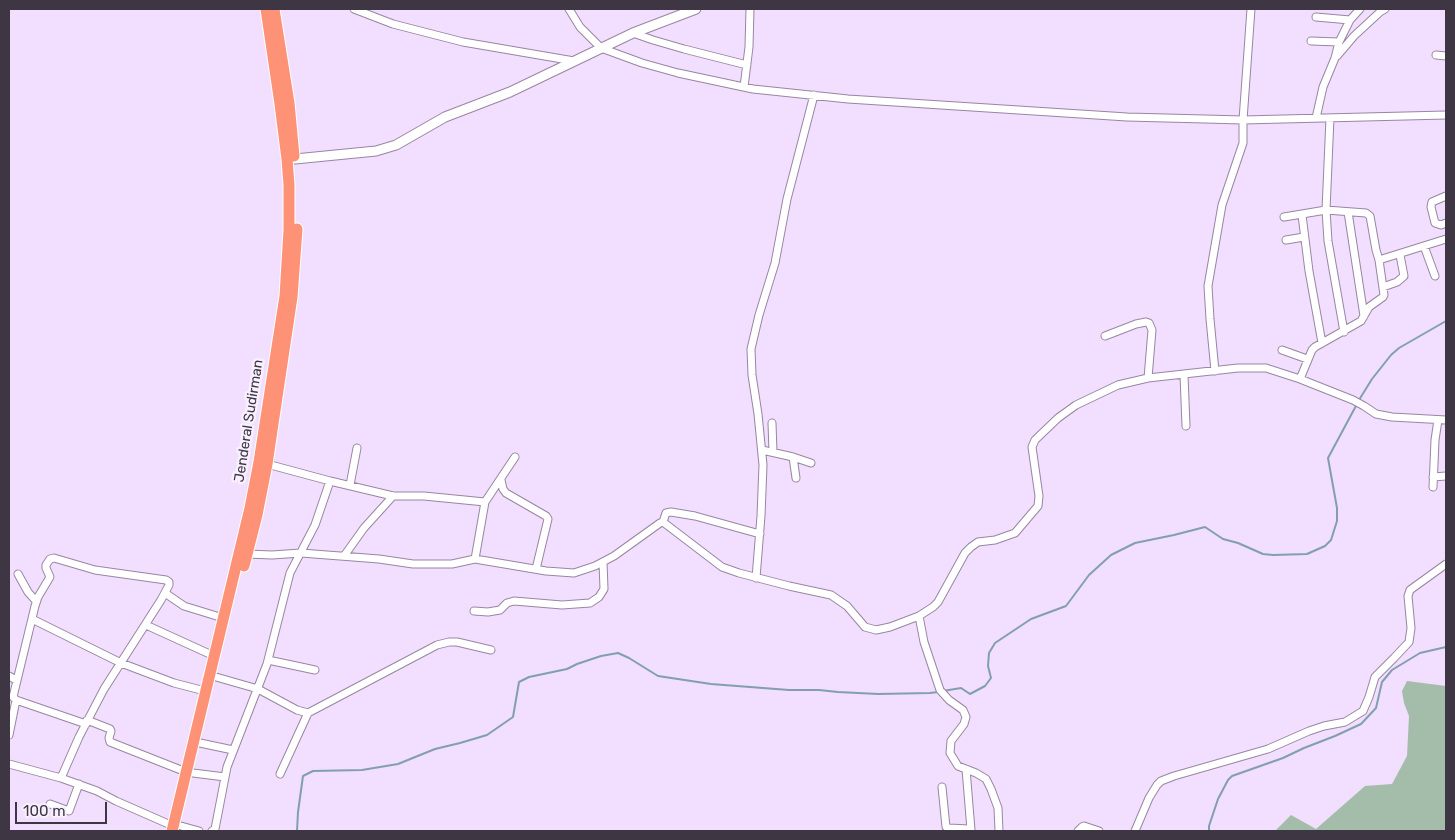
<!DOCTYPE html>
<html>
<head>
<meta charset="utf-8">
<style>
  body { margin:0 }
  #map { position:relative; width:1455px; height:840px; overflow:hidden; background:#f2defe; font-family:Rubik,sans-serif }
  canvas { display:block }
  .frame { position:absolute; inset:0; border:10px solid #3e3643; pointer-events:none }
  .scale { position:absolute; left:15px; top:802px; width:92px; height:22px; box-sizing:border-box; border:2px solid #3e3643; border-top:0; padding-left:6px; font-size:15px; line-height:18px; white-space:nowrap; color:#3e3643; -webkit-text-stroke:4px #f8f0fe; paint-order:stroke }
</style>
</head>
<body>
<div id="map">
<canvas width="1455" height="840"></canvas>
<div class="frame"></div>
<div class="scale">100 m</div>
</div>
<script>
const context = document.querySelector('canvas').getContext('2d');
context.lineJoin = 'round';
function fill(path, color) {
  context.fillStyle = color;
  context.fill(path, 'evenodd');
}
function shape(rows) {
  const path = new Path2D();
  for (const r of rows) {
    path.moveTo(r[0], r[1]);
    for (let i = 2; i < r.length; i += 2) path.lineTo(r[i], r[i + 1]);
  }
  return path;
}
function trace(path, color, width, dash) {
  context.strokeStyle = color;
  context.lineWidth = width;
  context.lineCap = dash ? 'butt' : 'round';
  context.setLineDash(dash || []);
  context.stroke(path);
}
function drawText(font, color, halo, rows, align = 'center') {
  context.font = font + ' Rubik,sans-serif';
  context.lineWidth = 5;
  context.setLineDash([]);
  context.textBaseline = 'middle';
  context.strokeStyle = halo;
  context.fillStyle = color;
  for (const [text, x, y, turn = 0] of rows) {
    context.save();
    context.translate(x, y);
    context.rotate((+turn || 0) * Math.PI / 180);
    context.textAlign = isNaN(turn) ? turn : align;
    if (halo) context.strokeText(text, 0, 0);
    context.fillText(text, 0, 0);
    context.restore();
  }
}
const green = shape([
  [1407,681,1446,686,1446,831,1275,831,1291,815,1316,829,1365,786,1392,784,1407,756,1409,716,1404,703,1402,691]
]);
const stream = shape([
  [1359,400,1372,379,1391,355,1399,348,1446,321],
  [943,691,961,688,970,694,985,686,991,678,988,666,989,653,995,643,1031,619,1066,606,1089,575,1111,555,1135,543,1174,535,1205,527,1223,539,1238,543,1263,554,1273,555,1307,554,1325,546,1331,540,1337,521,1337,508,1328,458,1357,404],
  [297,831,298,812,303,776,313,771,362,770,398,764,435,749,460,743,487,735,513,717,519,682,529,677,567,669,577,664,601,656,618,653,629,658,658,676,711,684,789,690,819,690,838,692,878,694,930,693,938,692],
  [1209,831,1209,826,1218,799,1228,780,1232,776,1283,758,1304,748,1335,736,1361,724,1376,708,1382,682,1392,670,1420,653,1446,647]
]);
const minor = shape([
  [354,9,393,24,463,42,574,61],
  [569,9,580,27,601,48,642,63,678,73,753,89,848,99,1127,117,1243,120,1446,115],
  [1316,17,1350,20,1339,42],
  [1350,20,1360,9],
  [633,33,653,40,684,49,747,65],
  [1311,41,1339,42,1335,58,1323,87,1316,118],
  [1436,55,1446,56],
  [1337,56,1354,36,1380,12,1385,9],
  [744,87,749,47,750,9],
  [1330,118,1326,210,1328,241,1344,332],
  [1446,196,1432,202,1431,207,1435,223,1441,225,1446,223],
  [1348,212,1364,316],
  [1302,215,1309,271,1322,343],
  [1284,217,1326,210,1366,213,1370,216,1376,250,1379,260],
  [1286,240,1304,237],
  [1424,246,1435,276],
  [1383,287,1397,282,1404,276,1400,255],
  [1105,336,1136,324,1146,322,1149,323,1152,330,1148,378],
  [1282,350,1307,359],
  [1215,371,1210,319,1208,286,1222,205,1243,143,1243,120,1251,9],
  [1184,375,1186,426],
  [1300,379,1312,350,1315,347,1361,321,1369,307,1383,297,1384,295,1379,260,1446,239],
  [772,423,773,452],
  [762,450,793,457,811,463],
  [793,457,796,478],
  [267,464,330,481],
  [1433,477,1446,476],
  [501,480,503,489,506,493,546,516,548,519,536,569],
  [350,485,357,448],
  [1433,487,1435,440,1438,420],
  [663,522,666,513,671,512,695,516,760,534],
  [247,554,272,555,301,553,379,559,413,564,452,564,475,559,546,571,574,573,595,566,614,556,660,523,663,522,722,567,739,573,789,586,831,595,847,606,865,627,876,630,890,627,919,616,933,607,938,602,965,553,971,547,978,542,995,540,1015,533,1038,506,1039,496,1032,447,1035,440,1058,418,1076,405,1118,385,1148,378,1238,368,1266,368,1300,379,1353,400,1364,406,1376,414,1392,417,1446,420],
  [344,556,364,528,393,496],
  [475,559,485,502,515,457],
  [18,574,28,592,36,601],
  [756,578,761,516,763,465,758,414,752,375,751,349,759,315,775,263,787,199,814,95],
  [165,593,184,606,223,618],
  [474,611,488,612,500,610,507,603,514,601,562,605,590,603,599,597,604,589,603,562],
  [919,616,924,642,940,690,949,700,963,710,966,717,964,724,951,741,950,753,958,766,976,773,986,779,991,789,998,808,999,831],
  [32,619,121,663,174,683,205,691],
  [146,625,214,656],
  [268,660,315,670],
  [9,676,16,680],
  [216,677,258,689,297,710,308,713,437,645,449,642,457,642,491,650],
  [87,720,110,729,111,731,109,738,110,742,186,772],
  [86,724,16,700,13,697,35,606,38,597,50,577,46,568,46,565,50,559,54,558,95,570,166,580,169,582,169,585,161,600,104,689,79,737,61,778,97,791,116,801,173,826],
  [9,735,16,700],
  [200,743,233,750],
  [9,764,61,778],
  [966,769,971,830],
  [193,773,225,777],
  [280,774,308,713],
  [942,787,946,827,949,828,969,829,971,831],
  [50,804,69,811,79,784],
  [181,826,199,831],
  [212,831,215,829,227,767,267,664,290,573,315,525,330,481,393,496,424,496,485,502],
  [1078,831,1082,827,1084,826,1099,831],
  [1135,831,1149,798,1157,785,1161,781,1174,776,1268,749,1309,731,1324,726,1345,722,1363,711,1369,697,1375,677,1394,658,1409,642,1411,628,1408,596,1410,590,1446,564]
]);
const tertiary = shape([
  [295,159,376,151,396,145,445,117,510,92,633,33,696,9]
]);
const trunk = shape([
  [274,9,289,103,294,156],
  [244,566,257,515,267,464,292,297,297,229],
  [172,831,250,508,259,462,285,296,289,230,289,185,287,159,280,104,266,9]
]);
const streetNames = [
  ["Jenderal Sudirman",249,421,-81]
];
fill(green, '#a3bdaa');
trace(stream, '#829fb0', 2);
trace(minor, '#9886a3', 9);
trace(tertiary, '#9886a3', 11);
trace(trunk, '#fff', 13);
trace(minor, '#fff', 7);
trace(tertiary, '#fff', 9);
trace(trunk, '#fe9277', 11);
drawText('14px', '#3e3643', '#f8f0fe', streetNames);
</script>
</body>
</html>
